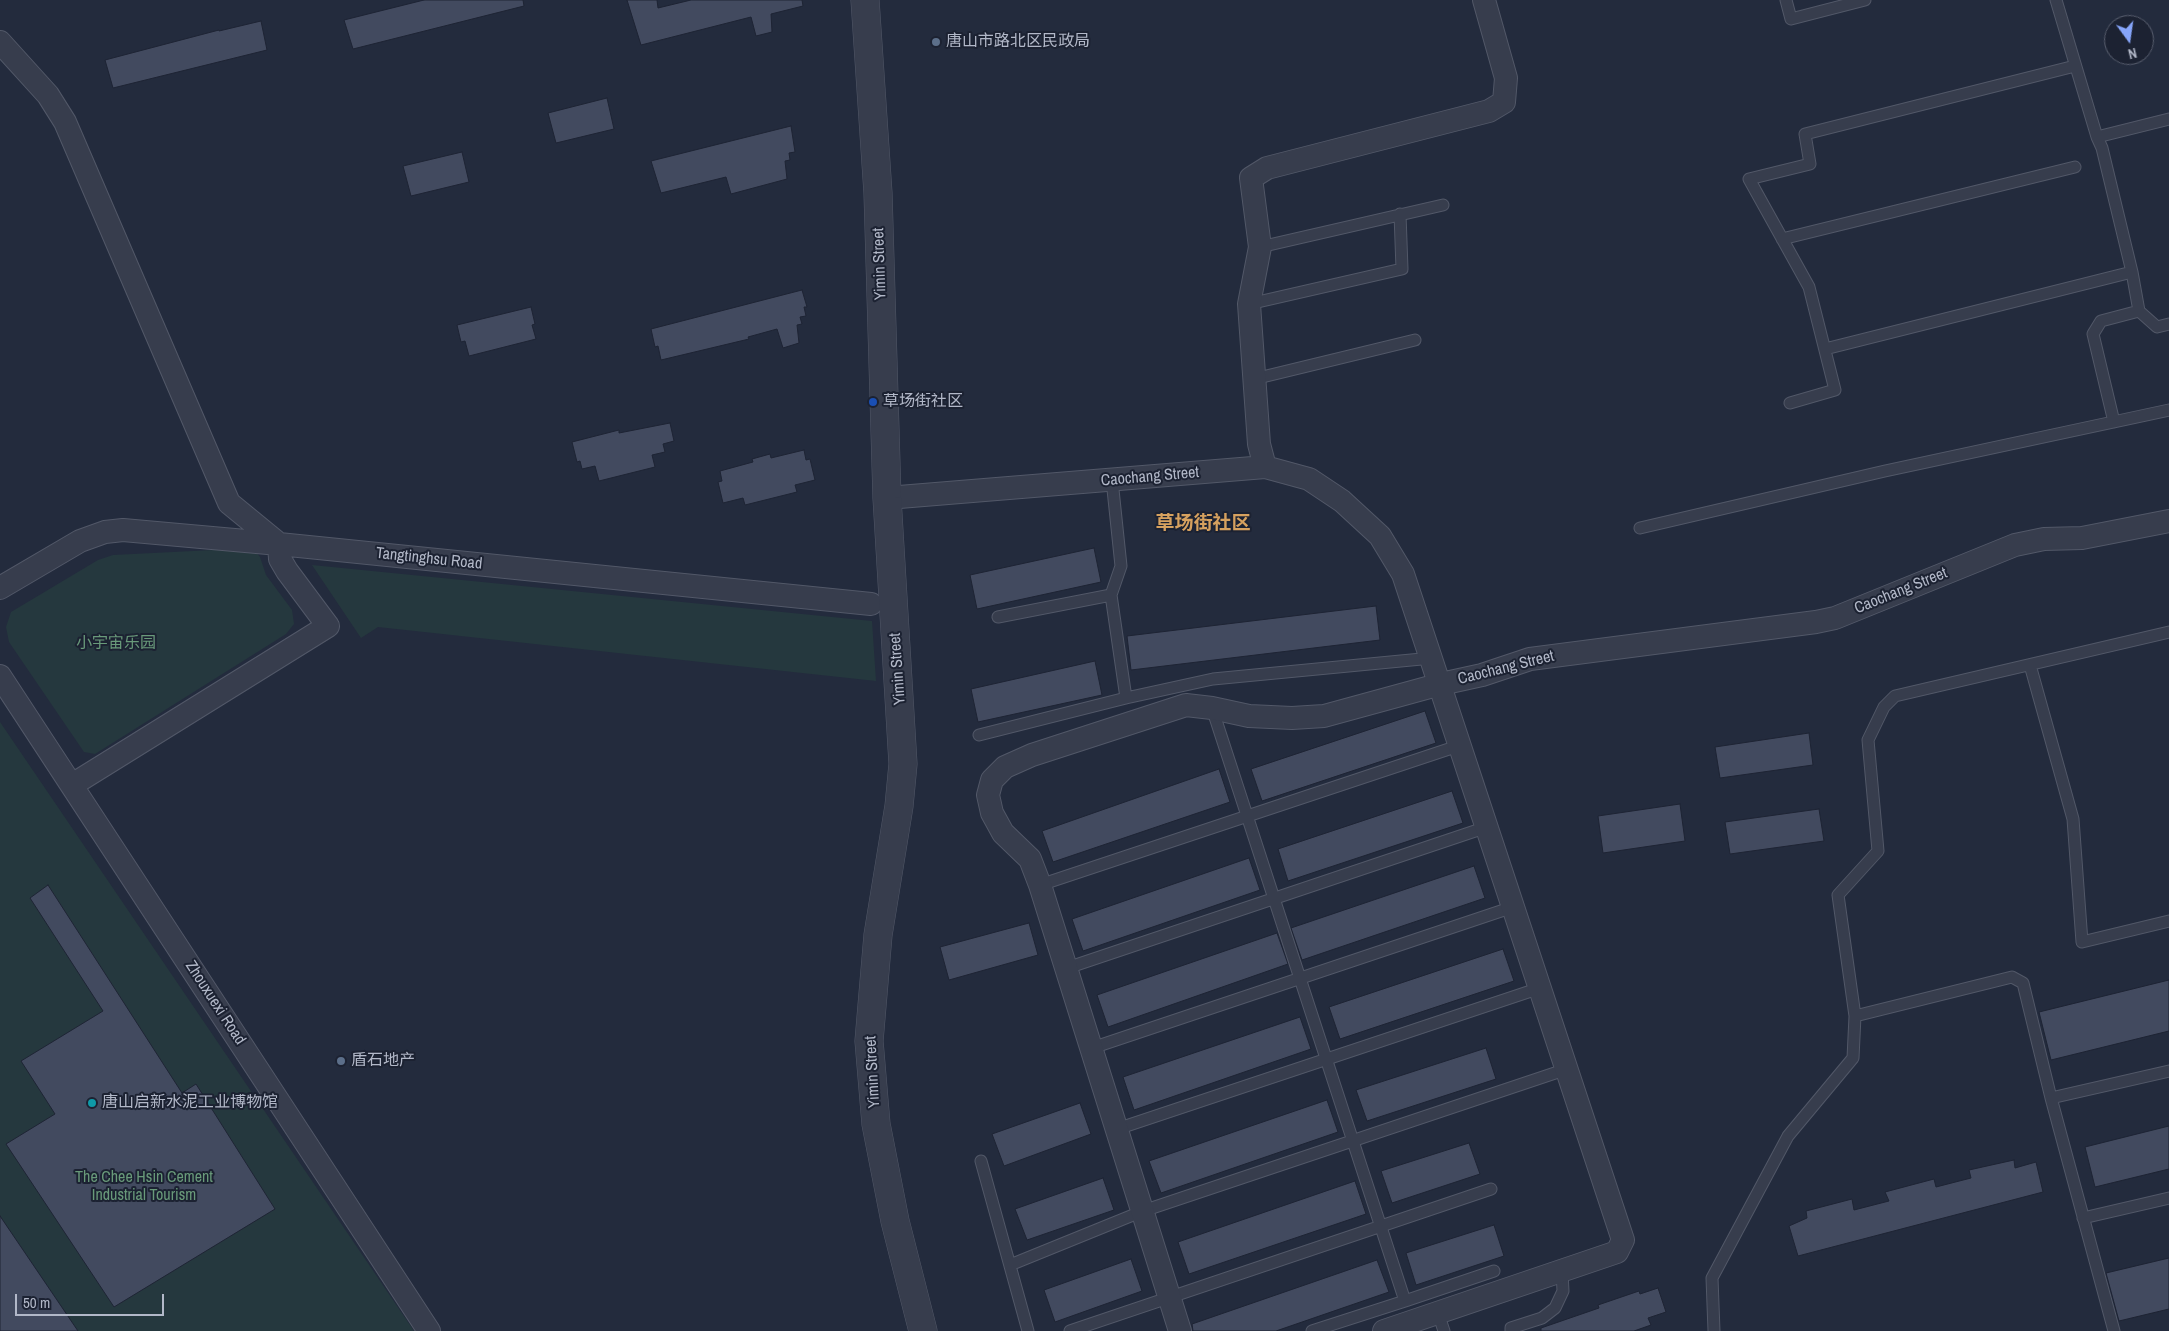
<!DOCTYPE html>
<html>
<head>
<meta charset="utf-8">
<style>
  body { margin:0 }
  #map { position:relative; width:2169px; height:1331px; overflow:hidden; background:#232b3d; font-family:"Archivo Narrow",sans-serif }
  canvas { display:block }
  .north { position:absolute; left:2104px; top:15px; width:50px; height:50px; box-sizing:border-box; background:#1c2232; border:1px solid #585e6e; border-radius:50%; rotate:166deg; font-size:14px; font-weight:700; line-height:20px; text-align:center; color:#b2b8c8 }
  .north::after { content:''; display:block; margin:auto; width:18px; height:22px; background:#86a5fa; clip-path:polygon(50% 0,100% 100%,50% 72%,0 100%) }
  .scale { position:absolute; left:15px; top:1294px; width:149px; height:22px; box-sizing:border-box; border:2px solid #b2b8c8; border-top:0; padding-left:6px; font-size:15px; line-height:18px; white-space:nowrap; color:#b2b8c8; -webkit-text-stroke:4px #1c2232; paint-order:stroke }
</style>
</head>
<body>
<div id="map">
<canvas width="2169" height="1331"></canvas>
<div class="north">N</div>
<div class="scale">50 m</div>
</div>
<script>
const context = document.querySelector('canvas').getContext('2d');
context.lineJoin = 'round';
function fill(path, color) {
  context.fillStyle = color;
  context.fill(path, 'evenodd');
}
function shape(rows) {
  const path = new Path2D();
  for (const r of rows) {
    path.moveTo(r[0], r[1]);
    for (let i = 2; i < r.length; i += 2) path.lineTo(r[i], r[i + 1]);
  }
  return path;
}
function trace(path, color, width, dash) {
  context.strokeStyle = color;
  context.lineWidth = width;
  context.lineCap = dash ? 'butt' : 'round';
  context.setLineDash(dash || []);
  context.stroke(path);
}
function drawText(font, color, halo, rows, align = 'center') {
  context.font = font + ' "Archivo Narrow","Noto Sans SC",sans-serif';
  context.lineWidth = 4;
  context.setLineDash([]);
  context.textBaseline = 'middle';
  context.strokeStyle = halo;
  context.fillStyle = color;
  for (const [text, x, y, turn = 0] of rows) {
    context.save();
    context.translate(x, y);
    context.rotate((+turn || 0) * Math.PI / 180);
    context.textAlign = isNaN(turn) ? turn : align;
    if (halo) context.strokeText(text, 0, 0);
    context.fillText(text, 0, 0);
    context.restore();
  }
}
const green = shape([
  [253,548,260,557,266,575,292,610,294,624,286,634,95,754,84,752,9,642,6,627,11,612,98,560,113,555],
  [312,565,872,621,876,681,378,627,361,638],
  [0,722,414,1331,0,1331]
]);
const building = shape([
  [424,0,523,0,524,6,353,49,344,20,424,0],
  [627,0,657,0,658,8,691,0,802,0,803,6,771,14,772,32,756,36,751,17,641,45,627,0],
  [261,21,267,50,113,88,105,60,219,30,219,31,261,21],
  [607,98,614,129,556,143,548,113,607,98],
  [791,126,795,152,789,153,790,160,785,161,787,179,731,194,726,177,661,193,651,161,791,126],
  [462,152,469,182,411,196,403,166,462,152],
  [802,290,807,307,804,307,806,316,800,317,802,324,797,325,799,343,783,348,777,329,748,337,749,339,661,360,658,346,655,347,651,329,802,290],
  [531,307,535,324,532,325,536,339,469,356,465,341,461,342,457,325,531,307],
  [670,423,674,441,663,444,665,452,652,455,655,467,599,481,595,466,582,469,580,461,577,462,572,442,619,430,619,433,670,423],
  [804,450,806,460,810,459,815,480,795,485,797,492,745,505,743,498,723,503,718,482,722,481,720,471,753,462,752,459,770,454,771,458,804,450],
  [1094,548,1101,582,977,609,970,575,1094,548],
  [1376,606,1380,640,1131,670,1127,636,1376,606],
  [1095,661,1102,695,978,722,971,689,1095,661],
  [1425,711,1436,743,1262,801,1251,769,1425,711],
  [1809,733,1813,765,1720,778,1715,747,1809,733],
  [1219,769,1230,802,1053,862,1042,831,1219,769],
  [1452,791,1463,823,1288,881,1278,849,1452,791],
  [1680,804,1685,841,1603,853,1598,816,1680,804],
  [1819,809,1824,841,1730,854,1725,822,1819,809],
  [1249,858,1260,890,1083,951,1072,919,1249,858],
  [1474,866,1485,898,1302,960,1291,928,1474,866],
  [48,885,182,1093,196,1084,275,1209,114,1307,6,1144,55,1114,21,1061,103,1011,30,898,48,885],
  [1029,923,1038,955,949,980,940,947,1029,923],
  [1277,933,1288,964,1108,1027,1097,995,1277,933],
  [1503,949,1514,981,1340,1039,1329,1007,1503,949],
  [2169,980,2169,1031,2051,1060,2039,1012,2169,980],
  [1300,1017,1311,1049,1134,1110,1123,1077,1300,1017],
  [1486,1048,1496,1079,1367,1121,1356,1090,1486,1048],
  [1327,1100,1338,1132,1161,1193,1149,1161,1327,1100],
  [1080,1103,1091,1134,1004,1166,992,1134,1080,1103],
  [2169,1126,2169,1169,2095,1187,2085,1147,2169,1126],
  [1469,1143,1480,1174,1392,1203,1381,1171,1469,1143],
  [2014,1160,2015,1168,2036,1162,2043,1192,1798,1256,1789,1226,1807,1218,1806,1211,1852,1199,1854,1210,1889,1201,1885,1192,1934,1179,1936,1187,1971,1178,1969,1170,2014,1160],
  [1103,1178,1114,1210,1027,1240,1015,1209,1103,1178],
  [1355,1181,1366,1214,1189,1274,1178,1242,1355,1181],
  [0,1216,78,1331,0,1331,0,1216],
  [1494,1225,1504,1256,1416,1285,1406,1253,1494,1225],
  [2169,1258,2169,1309,2119,1321,2106,1273,2169,1258],
  [1131,1259,1142,1291,1055,1322,1044,1290,1131,1259],
  [1377,1260,1389,1292,1276,1331,1193,1331,1192,1324,1377,1260],
  [1658,1288,1666,1312,1648,1318,1651,1325,1634,1331,1541,1331,1541,1328,1599,1308,1598,1305,1639,1291,1640,1294,1658,1288]
]);
const service = shape([
  [1786,0,1791,19,1865,0],
  [2056,0,2097,137,2102,148,2132,272,2139,311,2101,321,2093,334,2114,422],
  [2097,137,2169,119],
  [1782,239,2075,167],
  [1260,247,1443,205],
  [1249,304,1402,269,1400,214],
  [2139,311,2157,327,2169,324],
  [1825,349,2132,272],
  [1254,379,1415,340],
  [1790,403,1835,390,1809,287,1749,179,1810,164,1805,134,2075,66],
  [1112,480,1121,566,1111,595,1126,698],
  [1640,528,1885,471,2169,410],
  [998,617,1111,595],
  [2030,665,2073,819,2082,942,2169,921],
  [1212,708,1405,1301,1312,1331],
  [979,735,1126,698,1213,679,1432,658],
  [1040,885,1461,745],
  [1067,968,1487,827],
  [1092,1048,1513,907],
  [2051,1098,2169,1071],
  [1117,1129,1540,988],
  [981,1161,1028,1331],
  [2083,1218,2169,1198],
  [1010,1265,1143,1211,1567,1069],
  [1405,1301,1494,1271],
  [1438,1313,1444,1331],
  [1070,1331,1491,1189],
  [1511,1331,1511,1328,1542,1318,1555,1308,1563,1291,1562,1271],
  [1714,1331,1712,1278,1788,1136,1853,1058,1855,1016],
  [2114,1331,2051,1098,2023,983,2012,977,1855,1016,1838,895,1878,851,1868,740,1884,707,1895,696,2169,632]
]);
const minor = shape([
  [0,42,48,95,65,122,229,503,279,544,280,559,287,571,328,626,72,785],
  [1265,467,1259,444,1249,304,1260,247,1251,178,1267,168,1489,111,1504,102,1506,78,1484,0],
  [887,498,1265,467,1309,479,1342,501,1380,536,1403,574,1623,1240,1617,1252,1384,1331],
  [0,588,80,541,105,532,123,530,279,544,871,604],
  [0,676,429,1331],
  [1180,1331,1040,885,1030,859,1003,833,992,813,988,795,992,780,1005,767,1032,755,1186,705,1212,708,1249,716,1292,718,1324,716,1441,684,1482,675,1530,659,1816,622,1835,618,2015,545,2044,539,2082,538,2169,521]
]);
const tertiary = shape([
  [865,0,878,193,887,498,903,764,899,806,878,935,869,1041,876,1124,895,1221,923,1331]
]);
const markers = [
  [936,42,5,"#5c6f8a"],
  [873,402,5,"#1a4fb4"],
  [341,1061,5,"#5c6f8a"],
  [92,1103,5,"#0f9aa8"]
];
const poiNames = [
  ["唐山市路北区民政局",946,42],
  ["草场街社区",883,402],
  ["盾石地产",351,1061],
  ["唐山启新水泥工业博物馆",102,1103]
];
const streetNames = [
  ["Yimin Street",880,264,-92],
  ["Caochang Street",1150,477,-5],
  ["Tangtinghsu Road",429,559,6],
  ["Caochang Street",1901,591,-22],
  ["Caochang Street",1506,668,-14],
  ["Yimin Street",898,669,-94],
  ["Zhouxuexi Road",215,1003,57],
  ["Yimin Street",873,1072,-93]
];
const parkNames = [
  ["小宇宙乐园",116,644],
  ["The Chee Hsin Cement",144,1178],
  ["Industrial Tourism",144,1196]
];
const quarterNames = [
  ["草场街社区",1203,524]
];
fill(green, '#25383e');
fill(building, '#424a5f');
trace(building, '#1e2434', 1);
trace(service, '#525868', 13);
trace(minor, '#525868', 24);
trace(tertiary, '#525868', 29);
trace(service, '#373d4d', 11);
trace(minor, '#373d4d', 22);
trace(tertiary, '#373d4d', 28);
for (const [x, y, r, color] of markers) {
  const dot = new Path2D();
  dot.arc(x, y, r, 0, 2 * Math.PI);
  context.fillStyle = color;
  context.fill(dot);
  trace(dot, '#1c2232', 2);
}
drawText('16px', '#b2b8c8', '#1c2232', poiNames, 'left');
drawText('16px', '#b2b8c8', '#1c2232', streetNames);
drawText('16px', '#699a7a', '#1c2232', parkNames);
drawText('bold 19px', '#d6a15f', '#1c2232', quarterNames);
</script>
</body>
</html>
